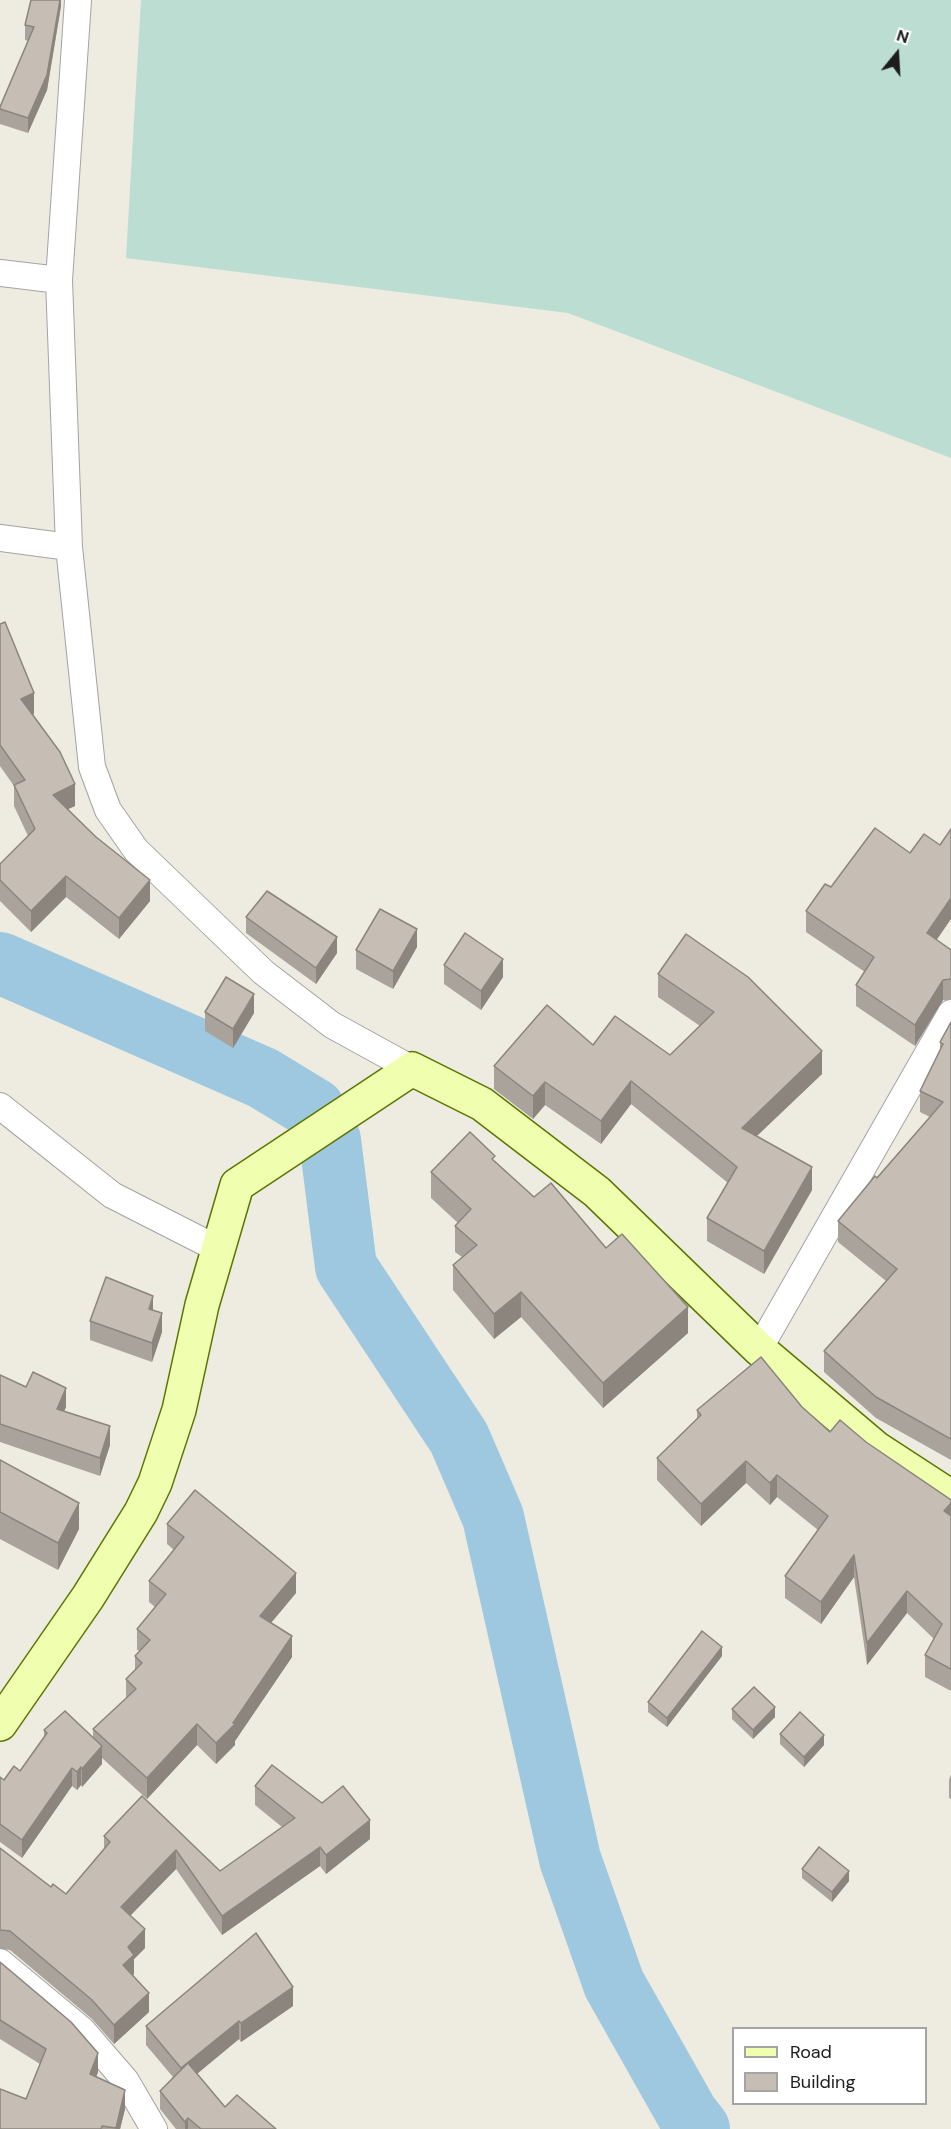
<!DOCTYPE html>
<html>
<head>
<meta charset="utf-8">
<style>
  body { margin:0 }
  #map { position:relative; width:951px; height:2129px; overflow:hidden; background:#eeebe0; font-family:"DM Sans",sans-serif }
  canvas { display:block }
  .legend { position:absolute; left:732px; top:2027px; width:195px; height:78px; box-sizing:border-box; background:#fff; border:2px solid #a4a4a4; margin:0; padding:8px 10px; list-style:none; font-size:18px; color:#1c1c1c }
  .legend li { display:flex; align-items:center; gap:12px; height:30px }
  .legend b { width:30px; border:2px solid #a4a4a4 }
  .north { position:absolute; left:867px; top:24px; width:60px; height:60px; -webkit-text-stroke:4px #fff; paint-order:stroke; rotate:18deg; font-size:16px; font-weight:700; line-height:24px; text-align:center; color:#1c1c1c }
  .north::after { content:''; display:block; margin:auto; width:21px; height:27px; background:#1c1c1c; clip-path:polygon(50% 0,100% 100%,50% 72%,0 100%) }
</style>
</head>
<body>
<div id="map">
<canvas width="951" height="2129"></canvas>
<ul class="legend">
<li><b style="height:8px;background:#f0feaf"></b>Road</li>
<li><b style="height:16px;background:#c6beb4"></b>Building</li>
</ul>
<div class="north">N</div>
</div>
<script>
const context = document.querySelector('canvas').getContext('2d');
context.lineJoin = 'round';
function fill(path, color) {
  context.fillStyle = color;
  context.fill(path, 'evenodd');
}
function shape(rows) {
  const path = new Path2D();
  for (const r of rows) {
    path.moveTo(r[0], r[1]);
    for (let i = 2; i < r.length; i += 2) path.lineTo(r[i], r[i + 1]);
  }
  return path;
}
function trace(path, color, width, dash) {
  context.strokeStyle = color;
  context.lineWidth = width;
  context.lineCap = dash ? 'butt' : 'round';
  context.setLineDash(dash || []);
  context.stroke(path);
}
const wetland = shape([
  [141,0,951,0,951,458,568,313,126,258]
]);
const river = shape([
  [0,963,263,1078,314,1109,330,1140,346,1267,459,1438,493,1517,570,1859,614,1984,688,2115,699,2129]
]);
const street = shape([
  [78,0,59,280,69,547,92,767,108,810,136,850,263,972,332,1025,412,1069],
  [0,273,59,280],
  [0,538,69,547],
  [0,1106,112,1195,220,1250],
  [759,1349,951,1013],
  [0,1962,82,2030,126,2081,154,2129]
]);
const secondary = shape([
  [0,1724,88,1597,141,1512,155,1483,179,1410,202,1305,237,1185,412,1069,482,1104,597,1192,759,1349,876,1448,951,1497]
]);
const wall = shape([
  [61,0,61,6,47,90,28,133,0,124,0,107,28,41,25,40,25,25],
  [0,624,34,714,33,715,75,806,68,809,150,901,119,939,66,897,31,932,0,901,0,864,28,836,14,806,14,786,0,766],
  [831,887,936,940,951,950,951,1000,943,1000,915,1046,856,1006,856,985,865,972,806,932,806,911],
  [246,917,337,953,316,984,246,933],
  [417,947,393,989,356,969,356,950],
  [444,965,503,977,481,1010,444,984],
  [658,974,822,1074,757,1136,812,1190,764,1274,707,1241,707,1218,728,1183,631,1104,601,1144,545,1105,533,1119,494,1089,494,1066,593,1045,670,1055,700,1026,658,997],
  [205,1012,254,1013,233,1048,205,1031],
  [951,1022,951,1460,876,1418,824,1372,824,1351,886,1281,838,1242,838,1221,930,1117,920,1112,920,1091,940,1051,940,1042],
  [495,1161,534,1197,606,1248,688,1333,603,1408,521,1317,494,1339,453,1290,453,1265,462,1257,455,1252,455,1226,458,1223,431,1198,431,1172],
  [153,1310,162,1332,152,1362,90,1340,90,1321],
  [0,1375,66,1407,64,1411,110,1445,100,1476,0,1442],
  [802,1407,830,1432,866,1442,951,1500,951,1691,925,1677,925,1655,934,1639,907,1613,867,1665,854,1577,821,1624,785,1598,785,1576,818,1530,777,1497,770,1505,746,1483,701,1526,657,1480,657,1458,697,1419,697,1410],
  [0,1460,79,1529,58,1570,0,1539],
  [167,1524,296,1593,271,1623,292,1657,235,1741,235,1745,216,1764,197,1745,147,1799,102,1758,102,1764,82,1787,81,1785,77,1790,72,1786,22,1858,0,1842,0,1777,4,1780,20,1771,44,1737,44,1730,93,1738,93,1729,126,1699,126,1679,135,1670,135,1656,140,1651,137,1650,137,1629,155,1607,149,1602,149,1581,174,1550,167,1544],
  [722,1656,667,1727,648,1712,648,1702],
  [732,1709,775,1717,753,1739,732,1719],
  [780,1734,824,1745,804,1767,780,1744],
  [951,1774,951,1799,949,1798,949,1780],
  [255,1786,370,1839,326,1874,320,1866,222,1935,176,1869,130,1916,145,1948,134,1959,134,1974,133,1975,149,2012,114,2044,92,2019,10,1950,0,1949,0,1848,51,1887,66,1894,104,1849,104,1836,142,1796,220,1871,282,1827,255,1805],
  [802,1869,849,1881,832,1902,802,1878],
  [0,1962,98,2072,96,2077,125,2109,120,2129,0,2129,26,2099,40,2064,0,2039],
  [293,2006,241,2042,239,2039,197,2074,225,2107,276,2129,176,2129,160,2109,160,2091,173,2077,146,2045,146,2026]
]);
const shadedWall = shape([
  [60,0,61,0,61,6,47,90,28,133,28,118],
  [34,693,34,714,21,720,21,699],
  [75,784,75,806,53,816,53,795],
  [66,876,66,897,31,932,31,911],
  [150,880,150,901,119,939,119,918],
  [951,898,951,919,927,954,927,933],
  [417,929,417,947,393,989,393,971],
  [337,937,337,953,316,984,316,968],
  [503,959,503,977,481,1010,481,991],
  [943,980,943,1000,915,1046,915,1025],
  [254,994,254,1013,233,1048,233,1029],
  [822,1051,822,1074,742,1150,742,1128],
  [631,1081,631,1104,601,1144,601,1121],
  [545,1082,545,1105,533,1119,533,1096],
  [812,1167,812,1190,764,1274,764,1251],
  [521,1292,521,1317,494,1339,494,1314],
  [153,1296,153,1315,149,1309],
  [688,1307,688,1333,603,1408,603,1383],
  [162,1313,162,1332,152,1362,152,1343],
  [66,1388,66,1407,57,1427,57,1409],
  [110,1426,110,1445,100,1476,100,1458],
  [746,1461,746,1483,701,1526,701,1504],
  [777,1475,777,1497,770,1505,770,1483],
  [79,1503,79,1529,58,1570,58,1543],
  [951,1503,951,1525,944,1511],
  [854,1555,854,1577,821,1624,821,1602],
  [296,1573,296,1593,260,1636,260,1616],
  [907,1591,907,1613,867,1665,867,1643],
  [292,1636,292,1657,235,1741,235,1745,216,1764,216,1743,233,1723],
  [722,1647,722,1656,667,1727,667,1718],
  [775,1707,775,1717,753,1739,753,1730],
  [197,1724,197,1745,147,1799,147,1778],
  [824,1735,824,1745,804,1767,804,1757],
  [102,1746,102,1764,82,1787,82,1769],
  [81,1767,81,1785,77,1790,77,1772],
  [72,1768,72,1786,22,1858,22,1840],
  [370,1820,370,1839,326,1874,326,1855],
  [320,1847,320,1866,222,1935,222,1916],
  [176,1850,176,1869,121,1925,121,1907],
  [849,1871,849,1881,832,1902,832,1892],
  [145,1929,145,1948,134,1959,134,1974,123,1984,123,1965,128,1947],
  [293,1987,293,2006,241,2042,241,2023],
  [149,1993,149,2012,114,2044,114,2025],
  [239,2021,239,2039,181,2087,181,2068],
  [98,2053,98,2072,90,2093,90,2074],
  [125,2090,125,2109,120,2129,116,2129],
  [188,2118,188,2129,185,2129,185,2122]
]);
const building = shape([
  [31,0,60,0,47,75,28,118,0,109,0,107,34,27,25,25,31,0],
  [5,622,34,693,21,699,60,752,75,784,53,795,96,837,150,880,119,918,66,876,31,911,0,880,0,864,35,829,14,785,25,780,0,745,0,624,5,622],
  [875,828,910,853,924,834,940,845,951,829,951,898,927,933,951,950,951,979,943,980,915,1025,856,985,874,957,806,911,825,884,831,887,875,828],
  [267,891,337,937,316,968,246,917,267,891],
  [380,909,417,929,393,971,356,950,380,909],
  [465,933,503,959,481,991,444,965,465,933],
  [686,934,748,977,822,1051,742,1128,812,1167,764,1251,707,1218,737,1167,631,1081,601,1121,545,1082,533,1096,494,1066,547,1005,593,1045,615,1016,670,1055,714,1012,658,974,686,934],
  [226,977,254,994,233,1029,205,1012,226,977],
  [951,1022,951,1439,876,1397,824,1351,897,1269,838,1221,875,1176,877,1178,943,1102,920,1091,943,1044,940,1042,951,1022],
  [470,1132,495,1156,492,1159,534,1197,551,1183,606,1248,622,1234,688,1307,603,1383,521,1292,494,1314,453,1265,477,1245,455,1226,471,1209,431,1172,470,1132],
  [106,1277,153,1296,149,1309,162,1313,152,1343,90,1321,106,1277],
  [761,1357,802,1407,830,1432,840,1420,866,1442,951,1500,951,1503,944,1511,951,1516,951,1669,925,1655,942,1624,907,1591,867,1643,854,1555,821,1602,785,1576,828,1516,777,1475,770,1483,746,1461,701,1504,657,1458,701,1415,697,1410,761,1357],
  [33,1372,66,1388,57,1409,110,1426,100,1458,0,1424,0,1375,26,1387,33,1372],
  [0,1460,79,1503,58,1543,0,1512,0,1460],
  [195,1490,296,1573,260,1616,292,1636,233,1723,235,1724,216,1743,197,1724,147,1778,93,1729,136,1689,126,1679,142,1663,135,1656,150,1640,137,1629,166,1594,149,1581,184,1537,167,1524,195,1490],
  [702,1631,722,1647,667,1718,648,1702,702,1631],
  [754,1687,775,1707,753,1730,732,1709,754,1687],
  [65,1711,102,1746,82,1769,81,1767,77,1772,72,1768,22,1840,0,1824,0,1777,4,1780,14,1766,20,1771,47,1733,44,1730,65,1711],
  [800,1712,824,1735,804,1757,780,1734,800,1712],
  [272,1765,322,1803,343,1786,370,1820,326,1855,320,1847,222,1916,176,1850,121,1907,145,1929,128,1947,134,1955,123,1965,149,1993,114,2025,92,2000,10,1931,0,1930,0,1848,51,1887,53,1884,66,1894,110,1842,104,1836,142,1796,220,1871,295,1818,255,1786,272,1765],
  [819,1847,849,1871,832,1892,802,1869,819,1847],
  [256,1933,293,1987,241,2023,239,2021,181,2068,146,2026,256,1933],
  [0,1962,71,2022,98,2053,90,2074,125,2090,116,2128,102,2126,101,2129,0,2129,0,2089,26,2099,46,2049,0,2020,0,1962],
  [188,2063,225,2107,237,2095,276,2129,201,2129,188,2118,185,2122,160,2091,188,2063]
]);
fill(wetland, '#bcded2');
trace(river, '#9dc8df', 62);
trace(street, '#a3a3a3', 28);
trace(secondary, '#5b7600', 36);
trace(street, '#fff', 26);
trace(secondary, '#f0feaf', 33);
fill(wall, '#aaa39b');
fill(shadedWall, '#8b857e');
fill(building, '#c6beb4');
trace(building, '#8b857e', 1.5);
</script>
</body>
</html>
